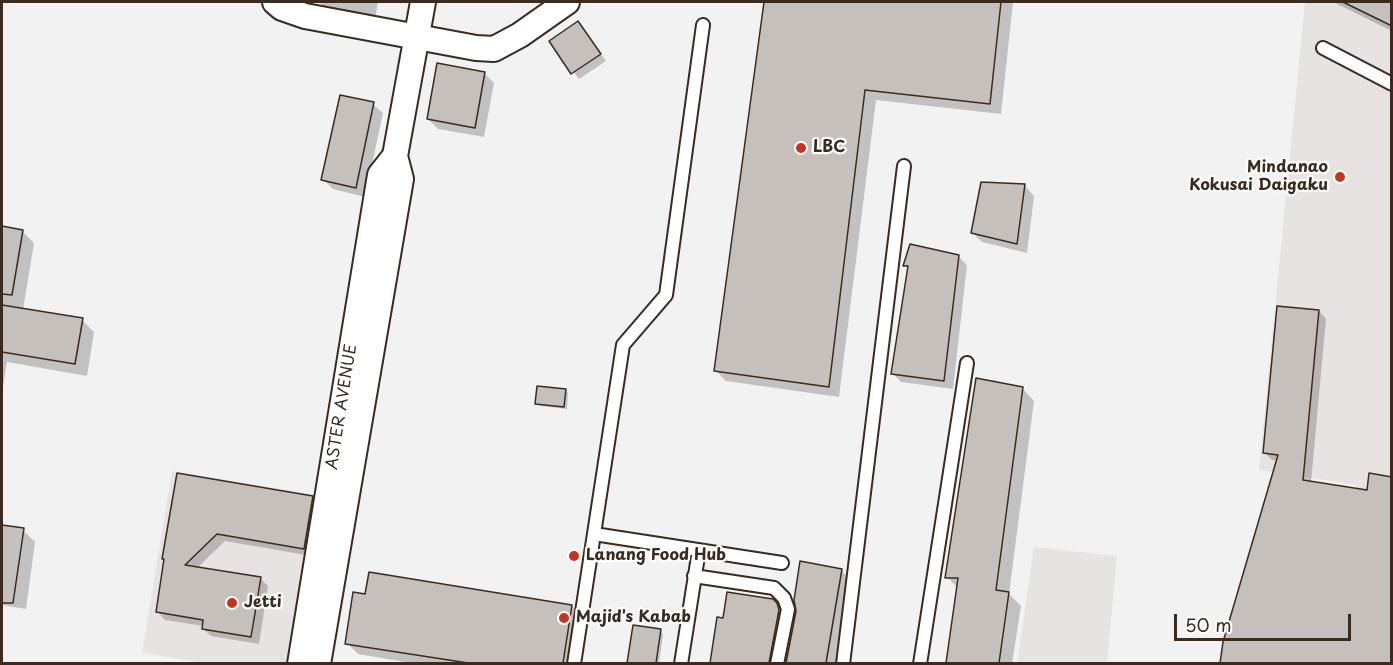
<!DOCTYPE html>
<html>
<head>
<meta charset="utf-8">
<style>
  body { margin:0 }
  #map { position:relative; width:1393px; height:665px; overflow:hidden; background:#f3f2f2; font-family:"Playpen Sans",sans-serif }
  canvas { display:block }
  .frame { position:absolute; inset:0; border:3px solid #3b2a1e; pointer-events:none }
  .scale { position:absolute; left:1174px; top:614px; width:177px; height:27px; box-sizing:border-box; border:3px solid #3b2a1e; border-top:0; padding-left:8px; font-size:18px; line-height:21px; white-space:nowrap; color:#3b2a1e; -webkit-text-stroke:4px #fff; paint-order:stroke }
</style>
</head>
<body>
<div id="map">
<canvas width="1393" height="665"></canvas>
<div class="frame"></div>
<div class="scale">50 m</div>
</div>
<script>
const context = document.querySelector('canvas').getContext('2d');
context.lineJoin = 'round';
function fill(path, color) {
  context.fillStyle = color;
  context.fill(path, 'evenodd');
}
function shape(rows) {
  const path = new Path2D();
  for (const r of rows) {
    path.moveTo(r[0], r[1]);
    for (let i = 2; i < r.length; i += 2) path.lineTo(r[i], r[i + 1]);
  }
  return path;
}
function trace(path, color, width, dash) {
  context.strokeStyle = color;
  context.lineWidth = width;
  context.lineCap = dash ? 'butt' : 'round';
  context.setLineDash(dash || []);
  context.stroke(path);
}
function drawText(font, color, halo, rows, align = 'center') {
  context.font = font + ' "Playpen Sans",sans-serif';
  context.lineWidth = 4.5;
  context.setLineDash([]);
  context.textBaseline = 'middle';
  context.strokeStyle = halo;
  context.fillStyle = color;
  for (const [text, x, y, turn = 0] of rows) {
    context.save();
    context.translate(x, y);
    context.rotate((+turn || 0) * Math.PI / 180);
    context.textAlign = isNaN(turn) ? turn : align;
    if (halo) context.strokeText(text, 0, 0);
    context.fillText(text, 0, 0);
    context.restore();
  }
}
const built = shape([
  [1305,2,1391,2,1391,663,1329,663,1357,485,1259,470],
  [172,471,317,495,289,663,206,663,142,653],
  [1034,547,1117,556,1107,663,1017,663]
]);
const shadow = shape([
  [319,2,378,2,375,19,329,11],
  [766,2,1013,2,1001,114,876,100,839,397,726,381,715,370],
  [1333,2,1392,2,1392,31],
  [578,23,606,61,579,79,551,42],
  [484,73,494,83,484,137,438,129,428,119],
  [373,104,383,113,365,197,333,189,323,179],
  [1025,186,1034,196,1027,253,982,242,973,233],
  [2,228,22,231,34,243,23,310,82,320,94,332,87,376,7,362,2,393],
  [958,256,967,265,953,389,901,382,892,373,909,269,904,265],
  [1319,311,1326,319,1311,482,1368,491,1392,478,1392,664,1221,664,1225,642,1278,461,1272,460,1265,453],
  [1022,388,1034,401,1009,594,1021,606,1012,664,947,664,958,588,947,577],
  [565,390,568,393,567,409,540,406,537,403],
  [178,475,312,497,320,505,312,556,225,541,197,568,261,579,268,586,259,644,211,636,203,629,204,626,165,620,158,612],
  [2,526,23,530,35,542,26,609,2,605],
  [841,570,850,579,836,664,786,664,798,611],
  [773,600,786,614,780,664,711,664,718,619,724,620],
  [572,606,582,617,575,664,417,664,358,654,347,643],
  [634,626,660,631,663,634,659,664,628,664]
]);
const building = shape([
  [764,2,1001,2,990,104,865,90,829,387,714,371,764,2],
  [1343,2,1392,2,1392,26,1343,2],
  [578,21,601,54,571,74,549,41,578,21],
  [437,63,485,72,475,128,427,119,437,63],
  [340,95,374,102,356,188,321,180,340,95],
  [981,182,1025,184,1017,244,971,233,981,182],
  [2,226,23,230,12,295,2,294,2,226],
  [910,244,959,255,944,381,891,374,908,266,903,266,910,244],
  [2,305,83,318,75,364,2,352,2,305],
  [1277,306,1319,310,1303,480,1367,490,1369,473,1392,477,1392,663,1220,663,1223,642,1278,455,1263,453,1277,306],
  [976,378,1023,387,996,590,1009,592,999,663,946,663,958,578,945,578,976,378],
  [537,386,566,389,564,407,535,404,537,386],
  [177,473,313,496,304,549,217,534,185,565,261,577,251,637,202,629,203,620,156,612,164,559,162,559,177,473],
  [2,525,24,528,13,603,2,603,2,525],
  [800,561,842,569,826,663,786,663,796,611,794,600,800,561],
  [369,572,572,605,563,663,468,663,345,644,353,592,365,594,369,572],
  [727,592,773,599,777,603,779,610,769,663,710,663,717,617,723,618,727,592],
  [633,625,661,629,656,663,627,663,633,625]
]);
const service = shape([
  [1323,48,1392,84],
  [594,534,782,563],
  [694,576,774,588,784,598,788,609,777,664],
  [574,664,623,345,666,295,703,25],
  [681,664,699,550],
  [843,664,904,166],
  [920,664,967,363]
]);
const minor = shape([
  [275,2,282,8,305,16,476,48,494,49,520,35,567,2],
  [300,664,380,175,395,156],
  [318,664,401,179,395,156,423,2]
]);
const markers = [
  [801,148,6,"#c8321e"],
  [1340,177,6,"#c8321e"],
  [574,556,6,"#c8321e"],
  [232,603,6,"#c8321e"],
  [564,618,6,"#c8321e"]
];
const poiNames = [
  ["LBC",813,148],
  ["Mindanao",1328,168,"right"],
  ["Kokusai Daigaku",1328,186,"right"],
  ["Lanang Food Hub",586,556],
  ["Jetti",244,603],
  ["Majid's Kabab",576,618]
];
const streetNames = [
  ["ASTER AVENUE",342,407,-81]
];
fill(built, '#e6e3e2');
fill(shadow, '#0003');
fill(building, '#c6c0bd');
trace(building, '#3b2a1e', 1.5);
trace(service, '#3b2a1e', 16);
trace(minor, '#3b2a1e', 28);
trace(service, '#fff', 12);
trace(minor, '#fff', 24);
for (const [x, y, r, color] of markers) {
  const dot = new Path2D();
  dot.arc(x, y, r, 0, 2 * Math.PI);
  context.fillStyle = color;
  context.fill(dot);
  trace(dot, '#fff', 2);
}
drawText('bold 16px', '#3b2a1e', '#fff', poiNames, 'left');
drawText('16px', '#3b2a1e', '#fff', streetNames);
</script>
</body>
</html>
